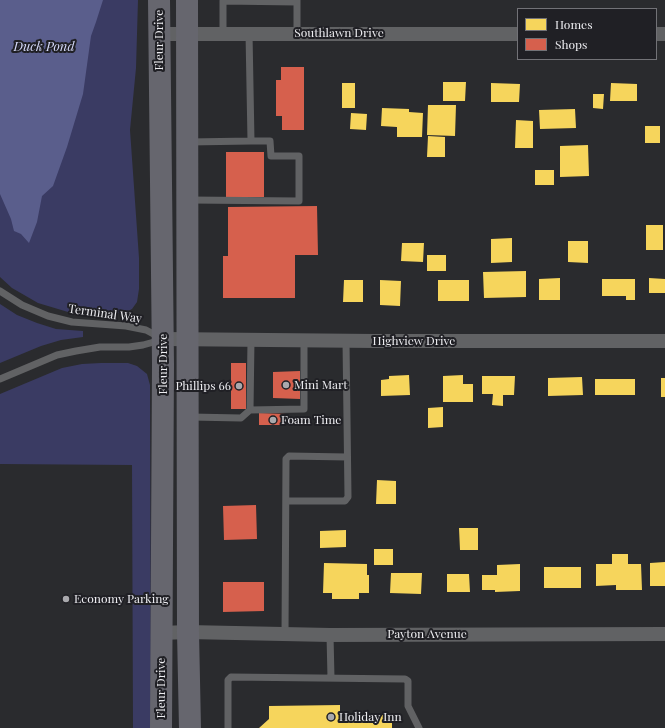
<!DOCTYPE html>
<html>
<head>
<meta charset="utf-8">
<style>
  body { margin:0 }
  #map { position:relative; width:665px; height:728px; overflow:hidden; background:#2a2b2e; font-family:"Playfair Display",serif }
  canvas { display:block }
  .legend { position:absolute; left:517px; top:8px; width:140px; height:52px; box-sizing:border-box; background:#202025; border:1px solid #727277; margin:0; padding:5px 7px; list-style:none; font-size:12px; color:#ededf1 }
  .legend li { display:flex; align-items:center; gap:8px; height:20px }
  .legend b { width:20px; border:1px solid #727277 }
</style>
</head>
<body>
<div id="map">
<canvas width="665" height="728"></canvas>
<ul class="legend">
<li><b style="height:11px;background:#f6d55c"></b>Homes</li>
<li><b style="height:11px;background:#d6604d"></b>Shops</li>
</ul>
</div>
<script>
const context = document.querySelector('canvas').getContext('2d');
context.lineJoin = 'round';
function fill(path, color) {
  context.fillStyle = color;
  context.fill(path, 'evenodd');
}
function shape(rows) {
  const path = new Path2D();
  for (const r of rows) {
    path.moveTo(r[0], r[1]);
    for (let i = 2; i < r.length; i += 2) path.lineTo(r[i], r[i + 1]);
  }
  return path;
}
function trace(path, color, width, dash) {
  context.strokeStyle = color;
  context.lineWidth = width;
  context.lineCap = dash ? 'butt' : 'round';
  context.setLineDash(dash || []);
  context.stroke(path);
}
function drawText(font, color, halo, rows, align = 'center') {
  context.font = font + ' "Playfair Display",serif';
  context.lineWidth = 4;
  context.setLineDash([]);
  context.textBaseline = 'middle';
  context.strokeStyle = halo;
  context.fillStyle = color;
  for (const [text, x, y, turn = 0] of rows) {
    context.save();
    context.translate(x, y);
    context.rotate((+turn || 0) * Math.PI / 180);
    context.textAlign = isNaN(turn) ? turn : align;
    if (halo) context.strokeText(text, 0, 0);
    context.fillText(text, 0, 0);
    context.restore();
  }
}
const green = shape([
  [0,0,138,0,136,68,130,130,139,258,139,289,137,302,132,309,126,312,119,313,68,312,38,303,12,288,0,277],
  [0,304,17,315,37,323,56,329,83,331,83,337,61,340,41,346,0,363],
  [101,363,128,363,137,366,147,374,150,385,151,728,133,728,132,465,0,464,0,394,62,368,82,364]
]);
const water = shape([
  [0,0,103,0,96,22,91,36,83,94,67,147,53,186,42,196,37,222,29,243,21,234,14,231,11,219,0,194]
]);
const homes = shape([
  [443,82,466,82,465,101,443,101],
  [342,83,355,83,355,108,342,108],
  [491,83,520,84,519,102,491,102],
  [611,83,637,84,637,101,610,101],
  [593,94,604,94,603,109,593,108],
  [428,105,456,105,455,136,427,135],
  [382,108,409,109,409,112,423,113,422,137,397,137,397,127,381,126],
  [575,109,576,128,540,129,539,110],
  [351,113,367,114,366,130,350,129],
  [516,120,533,121,533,148,515,148],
  [645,126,660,126,660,143,645,143],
  [428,136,445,137,445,157,427,157],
  [588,145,589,176,560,177,560,146],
  [535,170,554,170,554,185,535,185],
  [646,225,663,225,663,250,646,250],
  [512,238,512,262,491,263,491,239],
  [568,241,588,241,588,263,568,262],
  [402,243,424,243,423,262,401,261],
  [427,255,446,255,446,271,427,271],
  [526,271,526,297,484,298,483,272],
  [560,278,560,300,539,300,539,279],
  [649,278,665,279,665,293,649,293],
  [602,279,635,279,635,300,626,300,626,296,602,296],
  [344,280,363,280,363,302,343,302],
  [380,280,401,281,400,306,380,305],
  [438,280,469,280,469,301,438,301],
  [409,375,410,395,381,396,381,380,389,379,389,376],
  [463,375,463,384,473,384,473,402,443,402,443,376],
  [482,376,515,376,514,395,503,395,503,406,492,405,493,394,482,394],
  [582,377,583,395,548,396,548,378],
  [661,378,665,378,665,397,661,397],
  [595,379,635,379,635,395,595,395],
  [443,407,443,427,428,428,428,408],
  [377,480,396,481,396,504,376,504],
  [459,528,478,528,478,550,460,550],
  [346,530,346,547,320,548,320,531],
  [374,549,393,549,393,565,374,565],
  [612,554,628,554,628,564,641,564,642,590,616,590,616,585,596,586,596,564,612,564],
  [665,562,665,586,650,586,650,563],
  [324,563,367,564,367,575,369,575,369,593,359,593,359,599,332,599,332,593,323,593],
  [520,564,520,591,495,592,495,590,482,590,482,575,497,575,497,565],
  [544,567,581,567,581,588,544,588],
  [391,573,422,573,421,594,390,593],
  [447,574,469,574,470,592,447,592],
  [340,705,340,715,392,715,392,728,259,728,269,719,269,706]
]);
const shops = shape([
  [281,67,304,67,304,130,282,130,282,116,276,116,276,80,281,80],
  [226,152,264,152,264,197,226,197],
  [317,206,318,255,295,255,295,298,223,298,223,256,228,256,228,207],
  [231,363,246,363,246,409,231,409],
  [300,371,300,399,273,398,273,372],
  [259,413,286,414,286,425,259,425],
  [256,505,257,539,224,540,223,506],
  [223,582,264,582,264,611,223,612]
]);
const service = shape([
  [223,33,223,1,297,2],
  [297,33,297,0],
  [189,142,251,141,249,33],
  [190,200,299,201,299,156,271,156,270,141,251,141],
  [0,291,22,305,48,316,72,322,126,326,146,330,159,337],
  [0,379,57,355,76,351,100,347,129,347,143,345,161,340],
  [250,410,251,340],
  [191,417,241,418,250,410,304,409,304,341],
  [286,501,345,501,348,497,346,341],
  [285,634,286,459,289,456,347,457],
  [330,635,331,678],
  [228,728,228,680,231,677,405,679,408,681,408,706,419,728]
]);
const minor = shape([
  [159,34,518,34],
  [656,34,665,34],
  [163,339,375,341,665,341],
  [161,633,188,632,330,635,665,634]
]);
const primary = shape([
  [159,0,163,364,161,728],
  [187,0,188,632,190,728]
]);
const markers = [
  [286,385,4,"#a9a9ad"],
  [239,386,4,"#a9a9ad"],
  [273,420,4,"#a9a9ad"],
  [66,599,4,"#a9a9ad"],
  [331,717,4,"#a9a9ad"]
];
const streetNames = [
  ["Southlawn Drive",339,33],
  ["Fleur Drive",159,40,-90],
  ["Terminal Way",105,314,8],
  ["Highview Drive",414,341],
  ["Fleur Drive",163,364,-90],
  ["Payton Avenue",427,634],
  ["Fleur Drive",161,688,-90]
];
const poiNames = [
  ["Mini Mart",294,385],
  ["Phillips 66",231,386,"right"],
  ["Foam Time",281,420],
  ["Economy Parking",74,599],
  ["Holiday Inn",339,717]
];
const waterNames = [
  ["Duck Pond",44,47]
];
fill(green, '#3a3b63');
fill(water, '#5a5e8c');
fill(homes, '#f6d55c');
fill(shops, '#d6604d');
trace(service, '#616264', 7);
trace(minor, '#616264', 14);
trace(primary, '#66666e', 22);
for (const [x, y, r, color] of markers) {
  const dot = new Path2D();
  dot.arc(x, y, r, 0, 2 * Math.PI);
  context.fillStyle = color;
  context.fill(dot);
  trace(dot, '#202025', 1.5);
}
drawText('12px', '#ededf1', '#202025', streetNames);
drawText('12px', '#ededf1', '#202025', poiNames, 'left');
drawText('italic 13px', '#d7dbfb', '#202025', waterNames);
</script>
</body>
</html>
